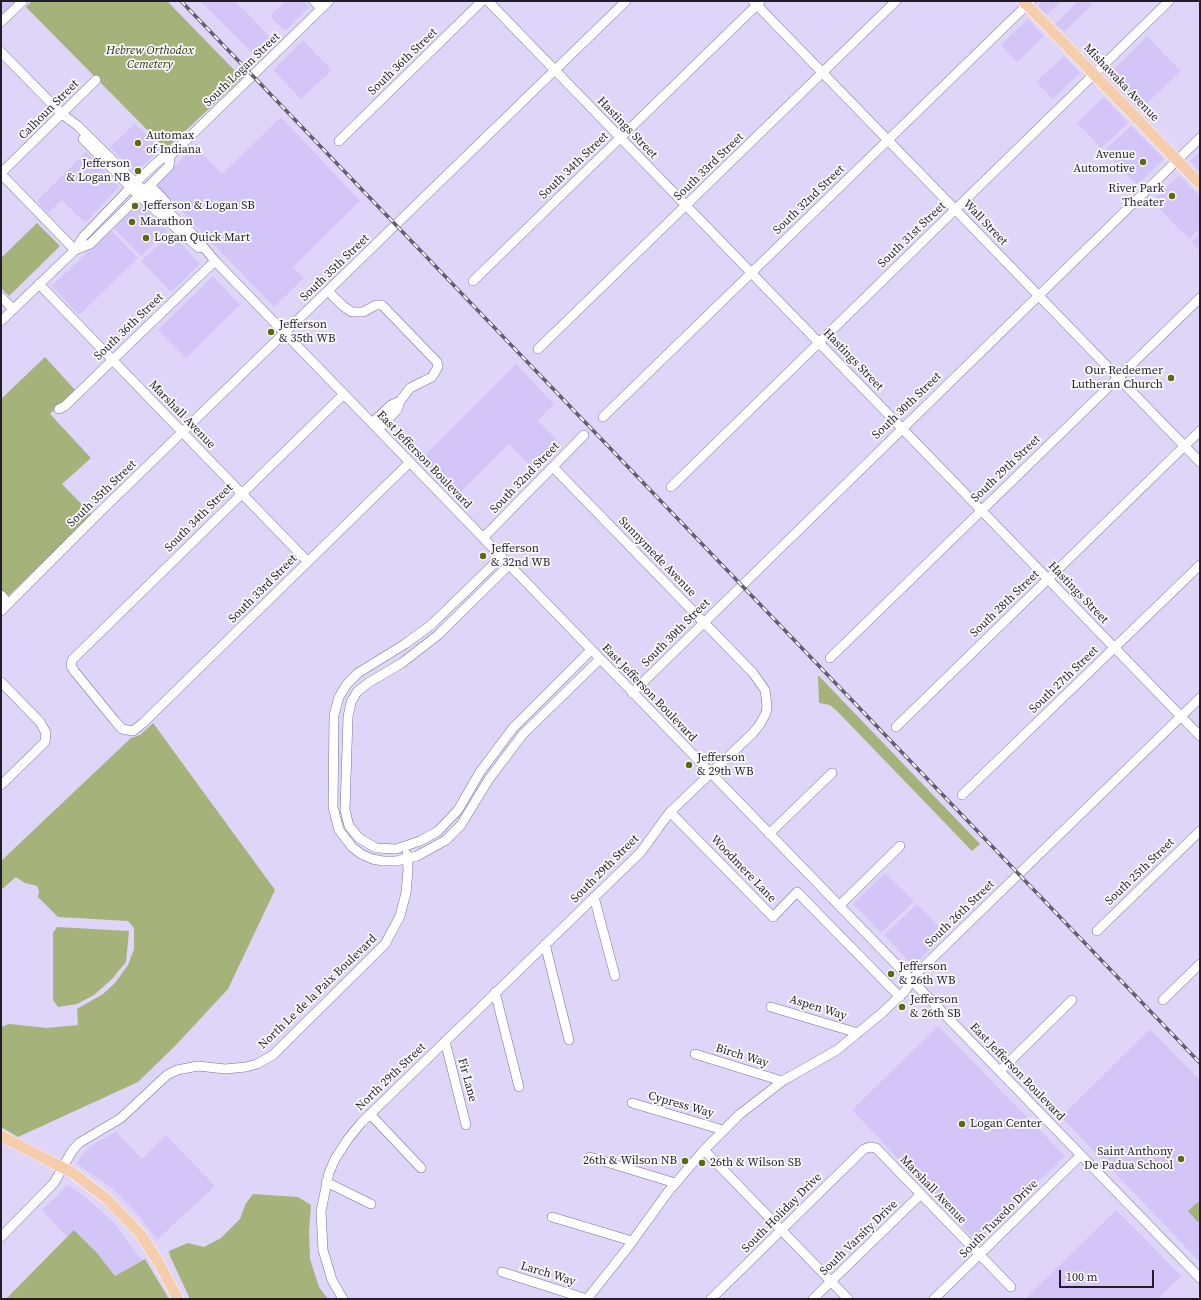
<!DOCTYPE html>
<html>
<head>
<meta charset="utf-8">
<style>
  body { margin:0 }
  #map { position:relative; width:1201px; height:1300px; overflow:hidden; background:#dfd5f8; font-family:"Source Serif 4",serif }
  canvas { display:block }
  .frame { position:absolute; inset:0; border:2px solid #221d2d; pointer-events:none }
  .scale { position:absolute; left:1059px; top:1270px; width:95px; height:18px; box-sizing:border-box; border:2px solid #221d2d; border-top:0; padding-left:5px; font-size:12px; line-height:14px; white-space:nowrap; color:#221d2d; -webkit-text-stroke:3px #fcfcfc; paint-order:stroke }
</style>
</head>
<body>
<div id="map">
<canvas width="1201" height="1300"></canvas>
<div class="frame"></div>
<div class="scale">100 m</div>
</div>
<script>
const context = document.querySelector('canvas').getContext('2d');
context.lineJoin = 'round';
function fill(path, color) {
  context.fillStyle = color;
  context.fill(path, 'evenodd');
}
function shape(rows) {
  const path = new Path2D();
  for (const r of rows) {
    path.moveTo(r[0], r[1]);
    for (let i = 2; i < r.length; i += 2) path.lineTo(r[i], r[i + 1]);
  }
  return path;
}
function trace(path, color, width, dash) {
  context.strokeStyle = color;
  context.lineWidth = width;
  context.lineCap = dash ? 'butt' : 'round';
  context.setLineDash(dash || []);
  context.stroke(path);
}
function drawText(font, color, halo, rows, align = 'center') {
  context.font = font + ' "Source Serif 4",serif';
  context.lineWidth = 3.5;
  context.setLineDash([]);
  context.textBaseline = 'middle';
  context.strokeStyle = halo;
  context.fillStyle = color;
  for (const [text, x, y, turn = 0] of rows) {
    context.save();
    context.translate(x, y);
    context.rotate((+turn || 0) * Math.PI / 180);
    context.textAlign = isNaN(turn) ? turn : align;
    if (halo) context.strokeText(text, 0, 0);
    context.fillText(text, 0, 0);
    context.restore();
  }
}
const built = shape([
  [1,1,15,1,1,15],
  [200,1,235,1,274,41,257,58],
  [285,1,303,1,309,7,285,31,270,16],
  [1043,1,1061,1,1047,15,1038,6],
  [1078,1,1088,1,1092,5,1064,32,1055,24],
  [1028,19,1044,36,1017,62,1001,45],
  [1147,36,1181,71,1140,110,1107,76],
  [303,40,332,70,301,99,273,70],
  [1064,56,1080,73,1053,99,1036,82],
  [1104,97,1128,123,1101,148,1077,123],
  [281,117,360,201,293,267,304,278,274,307,158,187,158,182,195,146,222,174],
  [135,123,160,149,137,171,133,171,110,147],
  [1131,126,1164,159,1137,185,1104,151],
  [1200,151,1200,172,1190,161],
  [86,152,119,187,85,223,62,200,48,213,37,201],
  [1179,175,1200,197,1200,229,1189,239,1152,201],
  [136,205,140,205,168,231,141,256,114,228],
  [111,230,138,258,79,315,52,286],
  [171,233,200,264,171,292,141,261],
  [1200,233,1200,251,1191,242],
  [213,276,240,305,186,358,158,330],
  [516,364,554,404,538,421,562,445,536,471,509,444,457,496,421,459],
  [885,873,914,901,881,933,853,904],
  [917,904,946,934,913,966,884,935],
  [938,1026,1065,1156,977,1242,852,1110],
  [1150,1029,1200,1080,1200,1262,1061,1117],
  [116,1132,142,1159,166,1135,215,1186,157,1240,135,1211,113,1189,76,1163,90,1146],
  [68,1185,89,1200,114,1223,142,1260,115,1276,97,1253,75,1230,67,1237,42,1210],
  [1116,1210,1181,1276,1158,1299,1025,1299]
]);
const green = shape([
  [32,1,167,1,242,78,166,149,26,7],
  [37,223,60,246,9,296,1,288,1,258],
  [45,357,75,390,50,414,91,458,62,484,92,515,6,598,1,593,1,399],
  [818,675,980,844,972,851,838,712,830,705,819,703],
  [153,723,275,890,228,989,176,1045,138,1082,18,1137,1,1127,1,1027,9,1024,47,1028,78,1025,77,1009,103,994,115,983,128,965,134,949,134,928,128,921,58,917,38,897,39,891,37,886,25,883,16,877,1,890,1,861,131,738,140,735],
  [57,927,129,931,126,962,112,979,94,995,77,1004,58,1007,53,1000,53,933],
  [253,1194,298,1197,311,1205,309,1231,310,1259,319,1287,328,1299,190,1299,170,1256,169,1251,188,1243,204,1247,221,1238,240,1219,246,1203],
  [1198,1202,1200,1204,1200,1220,1198,1222,1188,1211],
  [74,1230,97,1253,115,1276,145,1259,169,1299,6,1299]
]);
const minor = shape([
  [314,1,321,9],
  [488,1,1200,736],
  [753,1,1200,462],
  [1,22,23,1],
  [1,52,62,114,78,126,144,191,192,233,215,261,1200,1278],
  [83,139,139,196,199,248],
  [339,141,482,1],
  [1,173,96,80],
  [1,174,75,250],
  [150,185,166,202,170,212],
  [75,250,90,244,139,196,169,166,170,156],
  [473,281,760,2],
  [39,284,308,562],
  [328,291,343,306,352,312,363,312,376,305,382,305,437,362,438,367,432,377,410,388,400,401,391,405,372,423],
  [1,297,13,309],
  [1,321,75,250,83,237,130,188,154,165,161,159,170,156,329,1],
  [538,349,896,1],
  [344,394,72,660,71,666,75,672,115,721,122,729,133,731,143,723,410,462],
  [59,409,65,406,215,261],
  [603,417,1031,1],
  [378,429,397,410,400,401],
  [671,487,1169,1],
  [483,538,584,435],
  [501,557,431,625,405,644,358,673,347,684,339,697,334,715,333,807,339,830,352,847,361,854,372,859,383,861,396,861,417,856,446,840,461,825,489,779,523,734,600,659],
  [509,565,438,635,402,663,368,683,357,692,351,702,348,717,345,810,349,826,359,838,376,848,396,849,420,841,438,831,458,810,480,772,513,728,591,650],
  [1,595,8,603],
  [1,611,100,512,626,1],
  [830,658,1200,298],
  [1,682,40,722,46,733,45,742,1,785],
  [632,693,1200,138],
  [896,727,1200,431],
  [962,795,1200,565],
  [670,812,773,917,797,892,900,997],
  [769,834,832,773],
  [594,897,615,976],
  [839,906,900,846],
  [1097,931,1200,831],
  [545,944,569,1040],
  [495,992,519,1087],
  [1163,1000,1200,964],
  [771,1007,858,1033],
  [445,1041,466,1125],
  [695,1054,782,1081],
  [1000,1071,1072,1000],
  [632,1103,723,1130],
  [370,1114,421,1168],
  [704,1150,848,1299],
  [590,1157,675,1183],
  [326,1182,371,1204],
  [552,1217,632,1241],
  [1,1237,54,1183,72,1151,79,1143,121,1118,167,1075,177,1070,198,1066,225,1069,246,1067,257,1064,273,1055,385,944,400,916,406,893,408,870,407,854],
  [502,1272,587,1299],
  [343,1299,332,1280,323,1250,321,1211,329,1173,335,1159,348,1139,361,1123,640,853,670,812,753,733,760,724,766,713,767,706,765,690,753,673,553,467],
  [587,1299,626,1250,668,1192,704,1150,740,1114,784,1080,837,1050,882,1013,905,991,918,972,1200,698],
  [711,1299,864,1149,870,1147,876,1148,1011,1287],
  [813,1299,921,1194],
  [934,1299,1081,1155]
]);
const major = shape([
  [1023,1,1200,184],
  [1,1136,73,1173,107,1199,141,1235,159,1263,178,1299]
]);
const rail = shape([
  [181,1,1200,1063]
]);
const markers = [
  [138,143,4,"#5d6a12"],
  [1143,162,4,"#5d6a12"],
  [138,171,4,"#5d6a12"],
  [1172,196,4,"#5d6a12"],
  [135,206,4,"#5d6a12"],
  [132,222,4,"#5d6a12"],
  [146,238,4,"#5d6a12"],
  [271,332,4,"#5d6a12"],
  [1171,378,4,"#5d6a12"],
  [483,556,4,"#5d6a12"],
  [689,765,4,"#5d6a12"],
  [891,974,4,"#5d6a12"],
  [902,1007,4,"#5d6a12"],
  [962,1124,4,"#5d6a12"],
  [1181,1159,4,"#5d6a12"],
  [685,1161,4,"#5d6a12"],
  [702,1163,4,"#5d6a12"]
];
const parkNames = [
  ["Hebrew Orthodox",150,51],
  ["Cemetery",150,65]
];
const streetNames = [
  ["South 36th Street",403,62,-44],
  ["South Logan Street",242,70,-44],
  ["Mishawaka Avenue",1121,83,46],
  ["Calhoun Street",49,110,-45],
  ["Hastings Street",627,128,46],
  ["South 34th Street",574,166,-44],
  ["South 33rd Street",709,167,-44],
  ["South 32nd Street",809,200,-44],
  ["Wall Street",985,223,46],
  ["South 31st Street",912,235,-44],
  ["South 35th Street",335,268,-44],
  ["South 36th Street",129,327,-44],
  ["Hastings Street",853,360,46],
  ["South 30th Street",907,406,-44],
  ["Marshall Avenue",182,415,46],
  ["East Jefferson Boulevard",424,460,46],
  ["South 29th Street",1006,469,-44],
  ["South 32nd Street",525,478,-46],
  ["South 35th Street",102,494,-44],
  ["South 34th Street",199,518,-45],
  ["Sunnymede Avenue",657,557,46],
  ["South 33rd Street",263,589,-45],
  ["Hastings Street",1078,593,46],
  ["South 28th Street",1005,604,-44],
  ["South 30th Street",676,633,-45],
  ["South 27th Street",1064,680,-44],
  ["East Jefferson Boulevard",649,693,46],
  ["South 29th Street",605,869,-45],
  ["Woodmere Lane",743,869,46],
  ["South 25th Street",1140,872,-44],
  ["South 26th Street",960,914,-44],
  ["North Le de la Paix Boulevard",318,992,-44],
  ["Aspen Way",818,1008,17],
  ["Birch Way",742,1056,17],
  ["East Jefferson Boulevard",1017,1072,46],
  ["North 29th Street",391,1077,-44],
  ["Fir Lane",467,1080,75],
  ["Cypress Way",681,1105,16],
  ["Marshall Avenue",933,1190,46],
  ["South Holiday Drive",782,1213,-45],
  ["South Tuxedo Drive",999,1219,-45],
  ["South Varsity Drive",859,1238,-44],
  ["Larch Way",548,1274,17]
];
const poiNames = [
  ["Automax",146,136],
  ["of Indiana",146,150],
  ["Avenue",1135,155,"right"],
  ["Automotive",1135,169,"right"],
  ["Jefferson",130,164,"right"],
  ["& Logan NB",130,178,"right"],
  ["River Park",1164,189,"right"],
  ["Theater",1164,203,"right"],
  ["Jefferson & Logan SB",143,206],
  ["Marathon",140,222],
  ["Logan Quick Mart",154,238],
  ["Jefferson",279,325],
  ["& 35th WB",279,339],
  ["Our Redeemer",1163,371,"right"],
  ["Lutheran Church",1163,385,"right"],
  ["Jefferson",491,549],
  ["& 32nd WB",491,563],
  ["Jefferson",697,758],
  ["& 29th WB",697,772],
  ["Jefferson",899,967],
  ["& 26th WB",899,981],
  ["Jefferson",910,1000],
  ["& 26th SB",910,1014],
  ["Logan Center",970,1124],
  ["Saint Anthony",1173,1152,"right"],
  ["De Padua School",1173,1166,"right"],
  ["26th & Wilson NB",677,1161,"right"],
  ["26th & Wilson SB",710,1163]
];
fill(built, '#d4c5f8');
fill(green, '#a5b27a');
trace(minor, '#7b6f97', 10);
trace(major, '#fff', 12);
trace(minor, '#fff', 9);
trace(major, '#f5cdad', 11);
trace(rail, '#635c72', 3.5);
trace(rail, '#fcfcfc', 2, [6]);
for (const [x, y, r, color] of markers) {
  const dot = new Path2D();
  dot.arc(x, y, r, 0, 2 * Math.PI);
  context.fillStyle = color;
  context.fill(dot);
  trace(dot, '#fcfcfc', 1.5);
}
drawText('italic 12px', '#2a300e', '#fcfcfc', parkNames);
drawText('12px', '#221d2d', '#fcfcfc', streetNames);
drawText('12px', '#221d2d', '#fcfcfc', poiNames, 'left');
</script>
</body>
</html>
